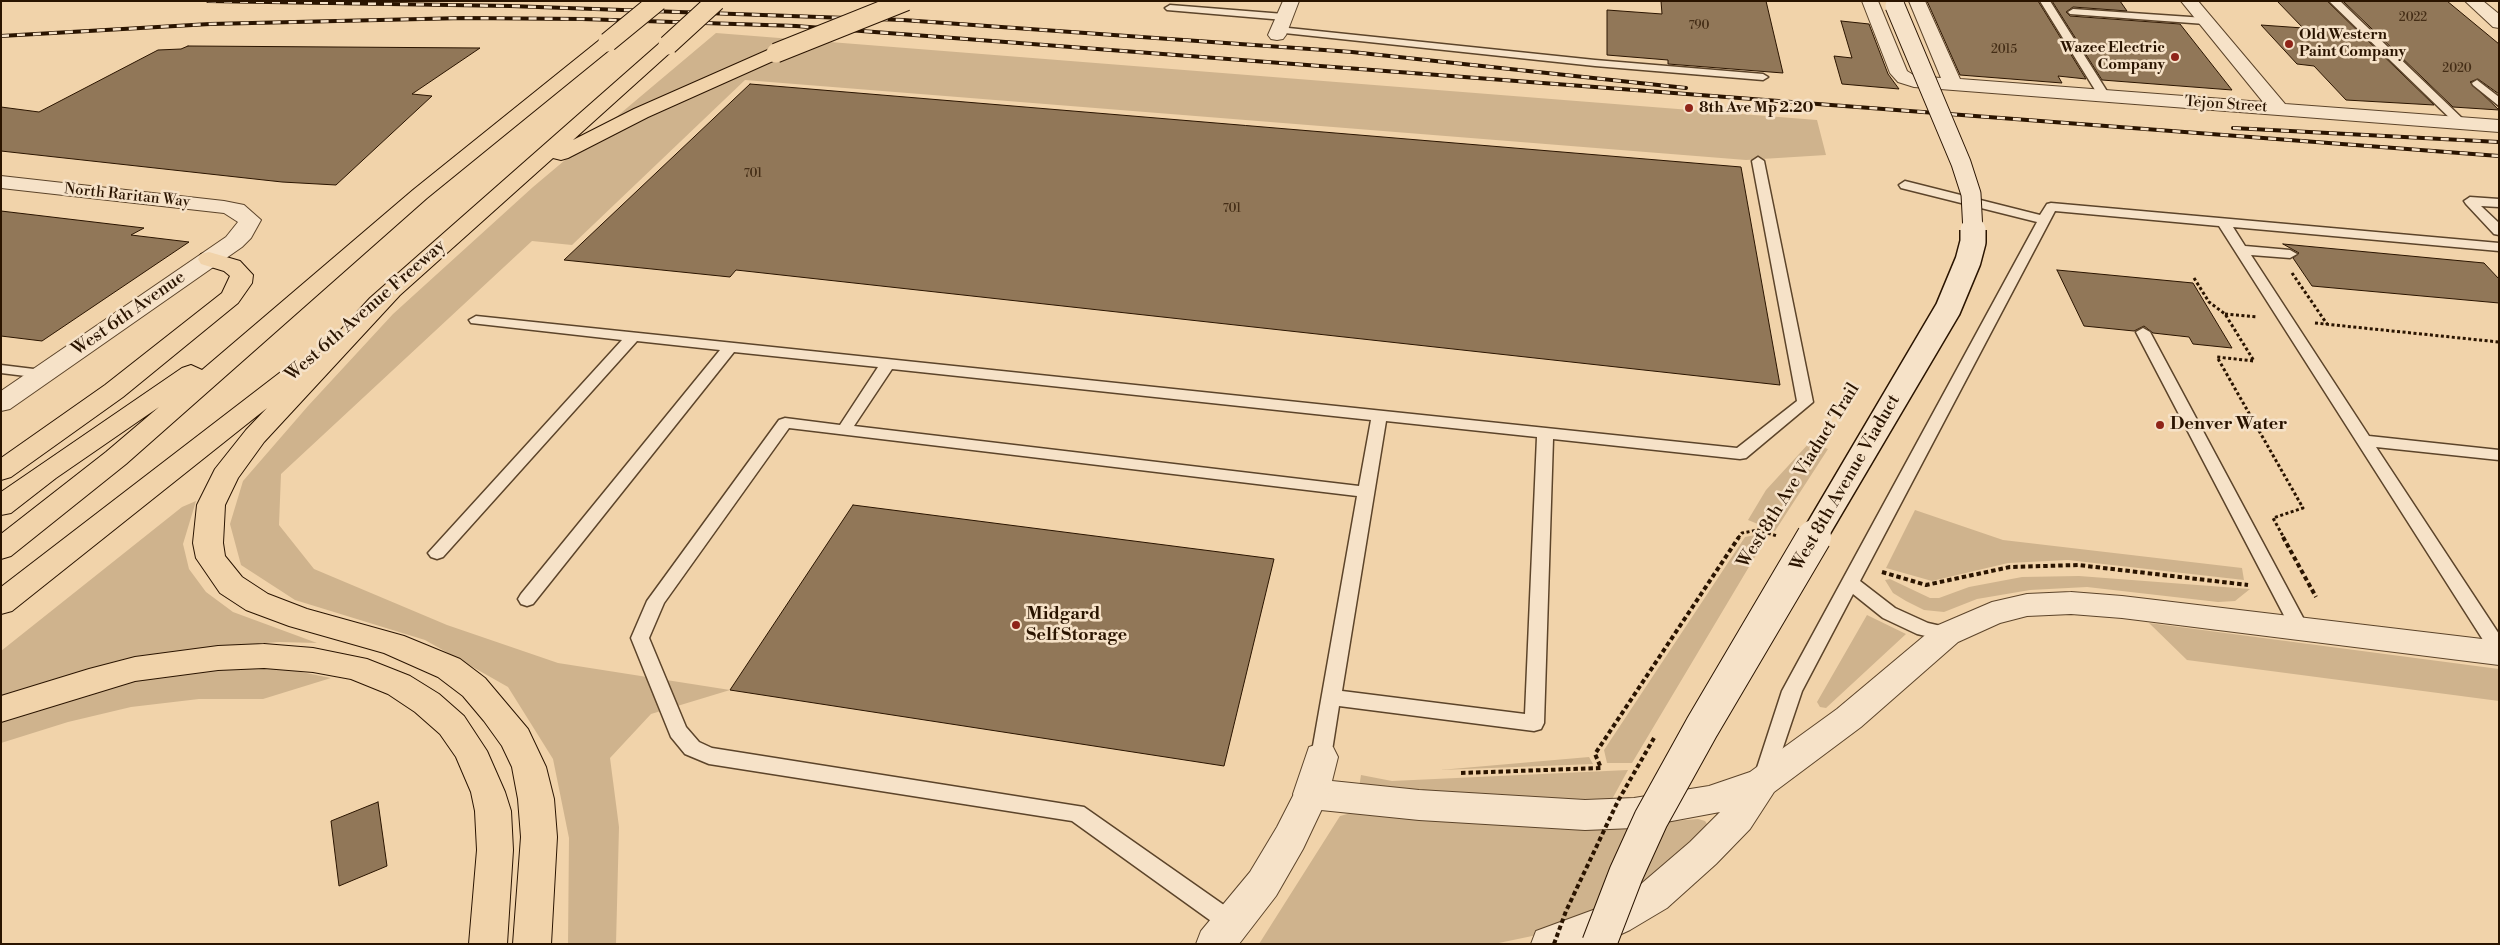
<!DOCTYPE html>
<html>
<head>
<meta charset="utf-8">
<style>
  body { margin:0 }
  #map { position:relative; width:2500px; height:945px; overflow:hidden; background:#f1d3aa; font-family:"Libre Bodoni",serif }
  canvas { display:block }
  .frame { position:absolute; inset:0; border:2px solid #2a1400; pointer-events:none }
</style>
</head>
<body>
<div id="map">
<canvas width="2500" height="945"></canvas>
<div class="frame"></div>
</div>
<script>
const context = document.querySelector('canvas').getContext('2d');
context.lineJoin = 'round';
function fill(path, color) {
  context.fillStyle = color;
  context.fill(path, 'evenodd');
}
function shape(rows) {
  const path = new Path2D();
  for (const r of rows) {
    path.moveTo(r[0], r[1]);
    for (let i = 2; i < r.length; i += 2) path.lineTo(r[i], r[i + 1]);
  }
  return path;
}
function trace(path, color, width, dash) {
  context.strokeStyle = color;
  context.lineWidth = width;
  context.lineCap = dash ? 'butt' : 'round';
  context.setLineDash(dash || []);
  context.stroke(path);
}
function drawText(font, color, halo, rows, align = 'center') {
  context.font = font + ' "Libre Bodoni",serif';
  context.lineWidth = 5;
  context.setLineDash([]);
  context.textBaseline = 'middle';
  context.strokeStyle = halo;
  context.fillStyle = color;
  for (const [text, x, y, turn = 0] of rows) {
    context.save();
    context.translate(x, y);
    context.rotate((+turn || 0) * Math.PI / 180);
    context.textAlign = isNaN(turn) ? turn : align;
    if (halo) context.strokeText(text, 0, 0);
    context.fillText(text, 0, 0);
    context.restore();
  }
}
const green = shape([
  [716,33,1817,120,1826,155,1746,160,745,80,572,245,532,241,281,474,279,525,314,569,447,625,558,663,730,690,651,714,610,758,619,827,616,944,568,944,569,838,553,759,508,687,425,640,295,600,241,565,230,524,243,481,308,406,393,314,533,187],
  [1810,442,1828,449,1775,531,1748,520,1766,490],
  [196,501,183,544,189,569,206,592,233,612,317,643,279,642,228,646,1,700,1,651,182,507],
  [1915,510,2003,540,2242,568,2244,580,2068,560,2008,563,1932,581,1886,568],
  [1760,534,1765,540,1632,763,1607,763,1604,750,1745,537],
  [2079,576,2250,589,2235,601,2218,602,2087,587,2030,590,1977,599,1944,612,1924,610,1906,601,1893,593,1885,580,1890,579,1930,598,1939,598,1969,587,2022,577],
  [1867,615,1906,634,1826,708,1820,707,1817,702],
  [2149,623,2499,669,2499,701,2187,660],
  [227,668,281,668,331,678,263,699,199,699,131,707,68,722,1,743,1,718,84,690,157,675],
  [1589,757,1593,764,1440,770],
  [1628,770,1610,803,1359,788,1361,775,1392,781],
  [1351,813,1575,829,1698,819,1705,821,1709,827,1677,864,1580,926,1494,944,1259,944,1340,816]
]);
const building = shape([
  [1661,1,1766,1,1783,73,1668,64,1668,60,1607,55,1607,10,1662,14,1661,1],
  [1927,1,2038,1,2086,79,2058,76,2062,83,1960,75,1927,1],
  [2052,1,2120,1,2127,11,2073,7,2066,12,2070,16,2180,24,2232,90,2102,80,2052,1],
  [2277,1,2327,1,2434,105,2346,100,2314,66,2297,64,2261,25,2303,28,2277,1],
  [2343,1,2447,1,2499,44,2499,94,2478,79,2470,82,2499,110,2453,107,2343,1],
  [1841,21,1869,24,1888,74,1899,89,1842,84,1834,56,1852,58,1841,21],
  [188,46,480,48,412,94,432,96,336,185,282,182,1,151,1,107,39,112,158,50,181,49,188,46],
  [750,84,1741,167,1780,385,736,270,730,277,564,260,750,84],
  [1,211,144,228,131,235,189,242,42,341,1,336,1,211],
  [2283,244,2484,263,2499,279,2499,303,2312,286,2293,258,2299,253,2283,244],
  [2057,270,2193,283,2232,348,2193,344,2189,337,2153,333,2144,326,2134,331,2084,326,2057,270],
  [853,505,1274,559,1224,766,730,690,853,505],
  [378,802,387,866,339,886,331,821,378,802]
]);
const pathFar1 = shape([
  [2292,273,2327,324],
  [2194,278,2209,302,2225,314,2254,361,2217,357,2303,508,2273,518,2284,538],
  [2225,314,2257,317],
  [2315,323,2499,342],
  [1738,538,1742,533,1758,530,1777,536]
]);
const path = shape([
  [2283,537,2316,597],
  [1882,572,1926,585,2010,567,2078,565,2248,585],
  [1461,773,1601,768,1595,754,1739,537]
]);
const service = shape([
  [2040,1,2050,1,2110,96,2108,98,2100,98,2040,1],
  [2329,1,2340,1,2465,121,2465,125,2457,125,2329,1],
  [1170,5,1284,14,1289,17,1284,20,1167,10,1165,8,1170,5],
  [2073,9,2205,18,2210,21,2205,24,2070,14,2068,12,2073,9],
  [1279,27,1595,60,1763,74,1768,77,1763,80,1595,66,1275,32,1275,28,1279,27],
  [2477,80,2499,97,2499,106,2473,85,2472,83,2477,80],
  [1758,157,1764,161,1813,402,1746,458,1740,459,1553,439,1544,723,1541,729,1534,731,1339,706,1331,757,1328,763,1321,765,1314,763,1311,757,1357,496,789,428,664,603,649,638,686,727,699,742,712,748,1084,807,1241,917,1244,924,1241,931,1233,934,1225,931,1072,821,709,764,685,754,671,737,631,638,647,601,779,420,785,418,840,425,878,367,734,352,533,604,527,606,521,604,518,599,521,594,720,350,637,341,443,557,437,559,431,557,428,553,622,340,471,323,469,320,476,316,1737,448,1797,401,1752,161,1758,157],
  [892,369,1371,420,1359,486,854,426,892,369],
  [1386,421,1537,437,1525,714,1342,691,1386,421],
  [1905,181,2040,215,2047,204,2051,203,2499,243,2499,251,2233,227,2245,246,2290,250,2297,254,2290,258,2251,255,2369,436,2499,450,2499,460,2376,447,2499,634,2499,656,2492,654,2219,226,2055,211,1860,581,1895,608,1928,623,1954,629,1956,634,1954,639,1947,641,1917,634,1883,618,1853,594,1802,691,1771,783,1764,785,1757,783,1754,777,1782,691,2037,222,1901,188,1899,185,1905,181],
  [2470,197,2499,199,2499,207,2481,206,2499,223,2499,235,2494,234,2466,204,2464,201,2470,197],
  [2143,328,2150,332,2308,627,2305,632,2299,634,2293,632,2290,627,2136,332,2143,328],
  [1,365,42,370,49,374,42,378,1,373,1,365]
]);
const minor = shape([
  [1283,1,1299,1,1286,35,1283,39,1277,40,1271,39,1268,35,1283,1],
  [1862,1,1878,1,1907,71,1915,76,1941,78,1909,1,1925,1,1960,79,2263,102,2181,1,2198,1,2285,104,2499,120,2499,132,1914,87,1898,82,1890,73,1862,1],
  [2465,1,2483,1,2499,14,2499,28,2493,27,2465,1],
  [2071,592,2122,596,2499,641,2499,665,2122,618,2071,614,2027,616,2000,623,1958,642,1861,727,1774,792,1750,829,1716,864,1667,908,1630,930,1600,944,1531,944,1536,931,1604,906,1641,884,1690,842,1720,812,1634,828,1585,830,1419,820,1311,809,1299,804,1293,794,1309,747,1321,743,1333,747,1338,757,1332,781,1419,790,1585,800,1634,798,1709,786,1750,772,1837,709,1936,626,1992,602,2027,594,2071,592]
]);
const tertiary = shape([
  [1,176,224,201,244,205,261,220,251,238,242,247,10,409,1,411,1,391,226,237,238,222,224,213,1,188,1,176],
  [1311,779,1323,784,1329,794,1303,849,1276,896,1239,944,1196,944,1201,931,1250,872,1277,827,1299,784,1311,779]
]);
const motorway = shape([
  [608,37,614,38,617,42,614,46,427,198,126,464,11,556,1,559,1,534,106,452,159,407,56,478,11,513,1,515,1,492,182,368,191,365,202,370,413,190,602,38,608,37],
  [668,40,674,41,677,45,674,49,573,140,634,109,770,49,776,48,782,49,785,53,782,57,648,117,568,158,561,160,553,158,400,295,264,442,238,478,225,505,223,543,225,556,242,577,268,594,307,609,404,636,460,659,485,678,528,729,546,767,554,799,557,837,551,944,513,944,521,837,518,799,512,767,502,746,484,721,463,696,438,677,384,653,289,626,246,610,220,593,196,558,193,543,197,505,215,469,246,430,267,408,12,611,1,614,1,587,286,368,295,365,305,369,370,298,662,41,668,40],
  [209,252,240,261,253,275,252,283,238,303,123,397,11,477,1,480,1,458,105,385,222,293,230,276,224,271,201,264,198,259,201,254,209,252],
  [264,644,313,648,367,659,410,676,439,694,464,716,487,751,505,792,511,811,513,850,507,944,469,944,477,850,475,811,471,792,456,757,440,734,415,712,388,694,351,679,313,672,264,668,218,670,135,681,1,722,1,696,89,669,135,657,218,646,264,644]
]);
const rail = shape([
  [208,1,510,6,903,20,1352,52,1686,88],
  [1,36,210,24,464,18,582,19,796,26,2499,156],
  [2233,128,2499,142]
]);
const pathBridge = shape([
  [1554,944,1566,911,1618,801,1654,738]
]);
const secondaryBridgeFar2 = shape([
  [1895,6,1961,163,1971,194,1973,232]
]);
const secondaryBridgeFar1 = shape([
  [1813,538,1948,309,1968,261,1973,242,1973,230]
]);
const secondaryBridge = shape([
  [1599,944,1626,874,1651,819,1702,727,1814,537]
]);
const motorwayBridge = shape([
  [608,42,658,1],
  [668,45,716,1],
  [776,53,906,1]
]);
const markers = [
  [2289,44,5,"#8f2418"],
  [2175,57,5,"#8f2418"],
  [1689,108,5,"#8f2418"],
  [2160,425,5,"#8f2418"],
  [1016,625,5,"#8f2418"]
];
const farNumbernames = [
  ["2022",2413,18],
  ["790",1699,26],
  ["2015",2004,50],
  ["2020",2457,69],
  ["701",753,174],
  ["701",1232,209]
];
const farPoinames = [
  ["Old Western",2299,35],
  ["Paint Company",2299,52],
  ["Wazee Electric",2165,48,"right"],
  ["Company",2165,65,"right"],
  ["8th Ave Mp 2.20",1699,108]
];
const farStreetnames = [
  ["Tejon Street",2226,105,4],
  ["North Raritan Way",127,196,6]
];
const streetNames = [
  ["West 6th Avenue Freeway",366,311,-41],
  ["West 6th Avenue",129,314,-35],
  ["West 8th Ave Viaduct Trail",1799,476,-58],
  ["West 8th Avenue Viaduct",1846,483,-60]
];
const poiNames = [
  ["Denver Water",2170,425],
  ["Midgard",1026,615],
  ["Self Storage",1026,636]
];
fill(green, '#cfb38d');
fill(building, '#917758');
trace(building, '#2a1400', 1);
trace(service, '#5c442a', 3);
trace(minor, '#5c442a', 2);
trace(tertiary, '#5c442a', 2);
trace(motorway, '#2a1400', 2);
trace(pathFar1, '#2a1400', 3, [3, 2.5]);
trace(path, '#2a1400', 4, [4.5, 3]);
fill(service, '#f6e2c8');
fill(minor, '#f6e2c8');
fill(tertiary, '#f6e2c8');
fill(motorway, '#f1d3aa');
trace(rail, '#2a1400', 4);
trace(rail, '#f6e2c8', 2.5, [8]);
trace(secondaryBridgeFar2, '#2a1400', 21, []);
trace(secondaryBridgeFar1, '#2a1400', 28, []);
trace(secondaryBridge, '#2a1400', 36, []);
trace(motorwayBridge, '#2a1400', 21, []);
trace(pathBridge, '#2a1400', 4, [4.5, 3]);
trace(secondaryBridgeFar2, '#f6e2c8', 19);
trace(secondaryBridgeFar1, '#f6e2c8', 25);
trace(secondaryBridge, '#f6e2c8', 34);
trace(motorwayBridge, '#f1d3aa', 19);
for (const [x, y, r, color] of markers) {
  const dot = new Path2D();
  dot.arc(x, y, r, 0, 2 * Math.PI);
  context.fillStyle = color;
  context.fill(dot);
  trace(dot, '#f6e2c8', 2);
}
drawText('12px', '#442d16', null, farNumbernames);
drawText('bold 15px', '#2a1400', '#f6e2c8', farPoinames, 'left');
drawText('15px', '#2a1400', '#f6e2c8', farStreetnames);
drawText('18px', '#2a1400', '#f6e2c8', streetNames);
drawText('bold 18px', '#2a1400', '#f6e2c8', poiNames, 'left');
</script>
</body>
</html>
